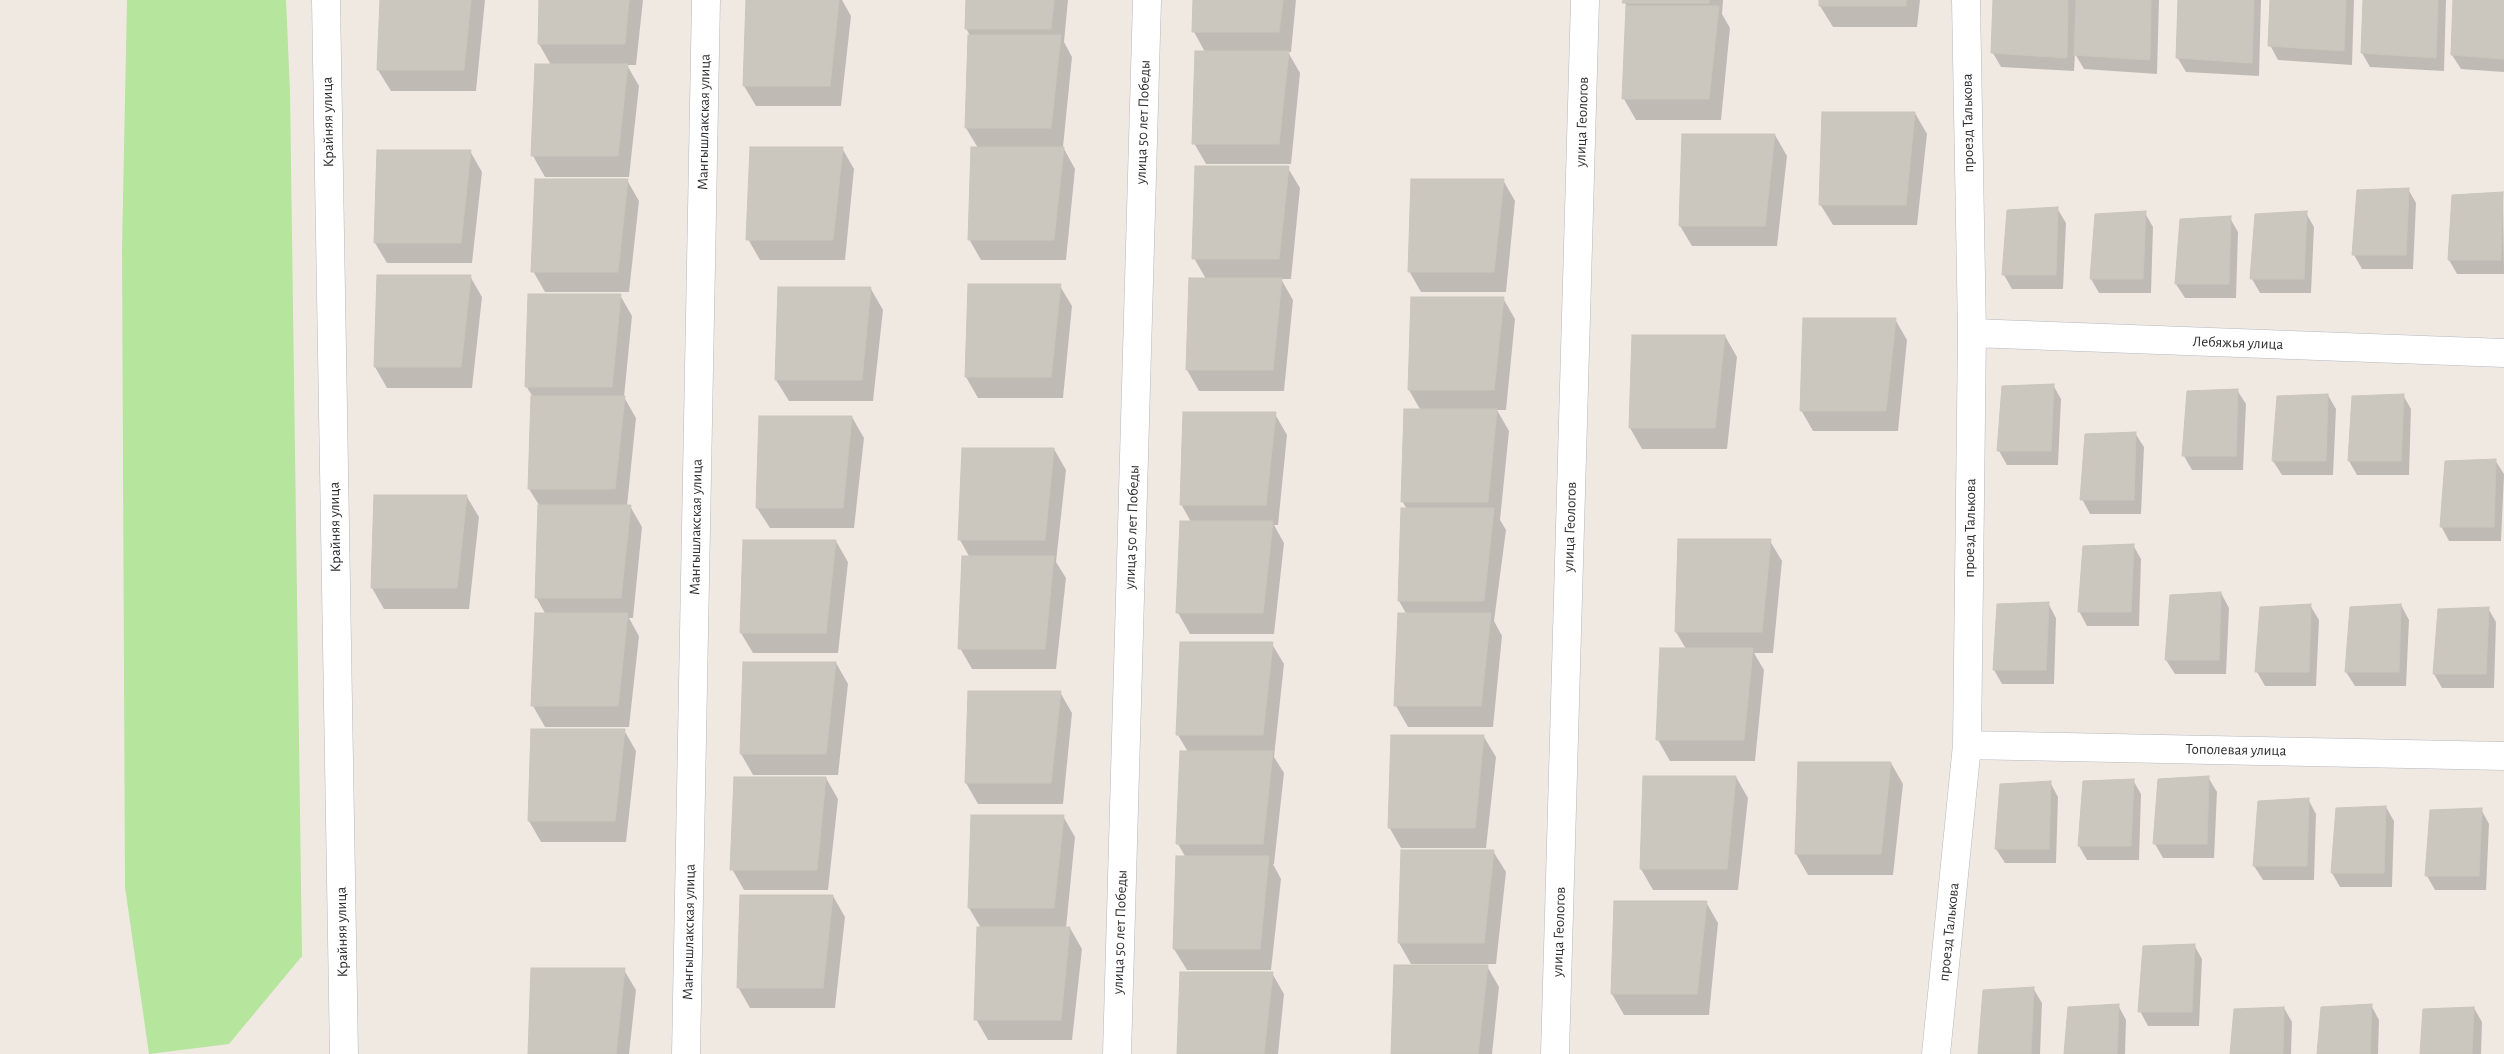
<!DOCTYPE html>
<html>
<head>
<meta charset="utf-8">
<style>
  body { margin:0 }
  canvas { display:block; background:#efe9e1 }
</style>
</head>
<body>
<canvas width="2504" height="1054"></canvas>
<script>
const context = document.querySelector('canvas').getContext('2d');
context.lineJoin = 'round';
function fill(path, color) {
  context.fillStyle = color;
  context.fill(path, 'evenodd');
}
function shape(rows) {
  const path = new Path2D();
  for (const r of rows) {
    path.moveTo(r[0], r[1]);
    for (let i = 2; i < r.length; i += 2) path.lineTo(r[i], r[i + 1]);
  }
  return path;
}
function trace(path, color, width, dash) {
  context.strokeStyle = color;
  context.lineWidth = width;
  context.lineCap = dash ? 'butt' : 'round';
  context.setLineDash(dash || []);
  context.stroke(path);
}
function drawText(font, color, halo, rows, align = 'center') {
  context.font = font + ' "Alegreya Sans",sans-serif';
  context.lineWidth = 5;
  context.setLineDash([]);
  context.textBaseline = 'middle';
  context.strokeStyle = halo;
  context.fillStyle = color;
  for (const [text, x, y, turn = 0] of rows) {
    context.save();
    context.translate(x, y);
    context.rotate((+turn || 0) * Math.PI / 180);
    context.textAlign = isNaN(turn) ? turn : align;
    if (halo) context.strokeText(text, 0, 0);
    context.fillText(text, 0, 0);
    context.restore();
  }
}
const green = shape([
  [127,0,286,0,290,92,302,956,229,1044,149,1054,125,887,122,249]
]);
const shadow = shape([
  [381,0,485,0,476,91,391,91,378,70],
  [540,0,643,0,636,65,627,65,639,86,629,177,545,177,533,156,551,65,539,44],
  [747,0,842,0,851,16,841,106,756,106,744,86],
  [967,0,1068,0,1064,42,1072,57,1063,147,1075,169,1066,260,981,260,969,239,978,148,966,128,970,36,966,28],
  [1195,0,1296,0,1291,52,1288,52,1300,73,1291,164,1206,164,1194,143,1205,52,1194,32],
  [1624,0,1723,0,1722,14,1730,28,1721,120,1636,120,1624,99,1627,8],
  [1821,0,1920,0,1917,27,1833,27,1820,6],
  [1994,0,2159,0,2157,74,2084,69,2075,54,2074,71,2001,67,1993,53],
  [2179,0,2261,0,2259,76,2186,72,2177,57],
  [2271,0,2354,0,2352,65,2278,60,2270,45],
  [2364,0,2446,0,2444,71,2370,67,2362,53],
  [2454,0,2504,0,2504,72,2461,69,2452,55],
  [1915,113,1927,134,1917,225,1833,225,1820,204],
  [1775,135,1787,156,1777,246,1692,246,1680,226],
  [842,148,854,169,845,260,760,260,748,239],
  [470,151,482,172,472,263,387,263,375,243],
  [1288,168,1300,188,1291,279,1281,279,1293,300,1284,391,1199,391,1187,370,1190,279,1206,279,1194,258],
  [627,180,639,201,629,292,545,292,533,271],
  [1503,180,1515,201,1506,292,1421,292,1409,271],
  [2408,189,2416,203,2413,269,2362,269,2354,255,2358,191],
  [2503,193,2504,274,2457,274,2449,260,2453,196],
  [2057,208,2066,223,2063,289,2012,289,2004,275],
  [2145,213,2153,227,2151,293,2099,293,2091,279,2096,215],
  [2306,213,2314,227,2311,293,2260,293,2252,279,2256,215],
  [2230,218,2238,232,2236,298,2185,298,2176,284,2181,220],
  [470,276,482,297,472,388,387,388,375,367],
  [1060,286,1072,306,1063,398,978,398,966,377],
  [780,289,871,289,883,310,873,401,789,401,776,380],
  [620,295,632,316,624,397,636,418,627,506,630,506,642,527,633,618,629,618,639,636,629,727,545,727,533,706,536,615,546,615,536,597,539,505,529,489,533,397,526,386],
  [1503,298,1515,319,1506,410,1497,410,1509,431,1500,520,1506,530,1494,621,1502,636,1493,727,1408,727,1396,706,1399,615,1407,615,1399,601,1407,509,1402,501,1421,411,1409,390],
  [1895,319,1907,340,1898,431,1813,431,1801,410],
  [1725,336,1737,357,1727,449,1642,449,1630,428],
  [2053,385,2061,399,2058,465,2007,465,1999,451,2004,387],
  [2237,390,2246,404,2243,470,2192,470,2184,456,2188,392],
  [2328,395,2336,409,2333,475,2282,475,2273,461,2278,397],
  [2403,395,2411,409,2409,475,2357,475,2349,461,2354,397],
  [1275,414,1287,435,1278,525,1274,525,1284,543,1274,634,1190,634,1178,613,1181,522,1191,522,1181,504],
  [852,417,864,438,854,528,770,528,757,508],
  [2135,433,2144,447,2141,514,2090,514,2082,499],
  [1054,449,1066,470,1056,562,1066,578,1056,669,972,669,960,648,970,558,960,540],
  [2495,460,2504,474,2501,541,2449,541,2441,526],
  [467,497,479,517,469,609,384,609,372,588],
  [836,541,848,562,838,653,753,653,741,633],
  [1770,541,1782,561,1773,653,1754,653,1764,670,1755,761,1670,761,1658,740,1686,649,1676,632],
  [2133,545,2141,559,2139,626,2087,626,2079,611],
  [2221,593,2229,608,2226,674,2175,674,2166,660],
  [2048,603,2056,618,2054,684,2002,684,1994,670],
  [2310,605,2319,620,2316,686,2265,686,2257,672],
  [2401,605,2409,620,2406,686,2355,686,2346,672],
  [2488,608,2496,622,2494,688,2442,688,2434,674,2439,610],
  [1272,644,1284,664,1274,757,1284,773,1274,864,1273,864,1281,879,1271,970,1187,970,1174,949,1178,858,1186,858,1178,844,1188,752,1178,735],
  [836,663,848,684,838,775,753,775,741,754],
  [1060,692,1072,713,1063,804,978,804,966,783],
  [624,730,636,751,626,842,541,842,529,821],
  [1484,737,1496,757,1486,848,1401,848,1389,827],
  [1891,763,1903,784,1893,875,1808,875,1796,854],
  [1736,777,1748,798,1738,890,1653,890,1641,869],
  [2208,777,2217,792,2214,858,2163,858,2155,844],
  [826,778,838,799,828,890,744,890,732,869],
  [2133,780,2141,794,2139,860,2087,860,2079,846,2084,782],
  [2050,782,2058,797,2056,863,2005,863,1996,849],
  [2308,799,2316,814,2314,880,2263,880,2254,866],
  [2386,807,2394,821,2392,887,2340,887,2332,873,2337,809],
  [2481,809,2489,824,2486,890,2435,890,2427,876],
  [1063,816,1075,837,1066,928,1070,928,1082,949,1072,1040,988,1040,976,1019,981,928,969,908],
  [1493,851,1506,872,1496,964,1411,964,1399,943],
  [833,896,845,917,835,1008,750,1008,738,987],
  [1706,902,1718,923,1709,1015,1624,1015,1612,994],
  [2194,945,2202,959,2199,1026,2148,1026,2140,1011],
  [1487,966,1499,987,1492,1054,1393,1054],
  [624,970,636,990,629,1054,530,1054],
  [1272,973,1284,994,1278,1054,1178,1054],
  [2033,988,2042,1003,2040,1054,1979,1054],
  [2118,1005,2126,1020,2125,1054,2066,1054],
  [2371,1005,2379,1020,2378,1054,2319,1054],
  [2284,1008,2292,1022,2291,1054,2231,1054],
  [2474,1008,2482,1022,2481,1054,2421,1054]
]);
const building = shape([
  [380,0,471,0,464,70,377,70,380,0],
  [539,0,629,0,625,44,538,44,539,0],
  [746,0,839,0,830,86,743,86,746,0],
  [966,0,1054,0,1051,29,965,29,966,0],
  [1193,0,1283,0,1279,32,1192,32,1193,0],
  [1623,0,1709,0,1709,3,1622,3,1623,0],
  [1819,0,1906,0,1906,6,1819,6,1819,0],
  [1993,0,2068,0,2067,58,1991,53,1993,0],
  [2076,0,2151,0,2150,60,2074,55,2076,0],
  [2178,0,2254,0,2252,63,2176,58,2178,0],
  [2270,0,2346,0,2344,51,2268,46,2270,0],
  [2363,0,2438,0,2436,58,2361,53,2363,0],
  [2453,0,2504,0,2504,59,2451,55,2453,0],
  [1626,6,1719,6,1709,99,1622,99,1626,6],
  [968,35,1061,35,1051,128,965,128,968,35],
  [1195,51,1289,51,1279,144,1192,144,1195,51],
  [535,64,628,64,618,156,531,156,535,64],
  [1822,112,1915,112,1906,205,1819,205,1822,112],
  [1682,134,1775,134,1765,226,1679,226,1682,134],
  [750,147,843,147,833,240,746,240,750,147],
  [971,147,1064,147,1054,240,968,240,971,147],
  [377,150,471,150,461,243,374,243,377,150],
  [1195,166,1289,166,1279,259,1192,259,1195,166],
  [535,179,628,179,618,272,531,272,535,179],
  [1411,179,1504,179,1494,272,1408,272,1411,179],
  [2409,188,2406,255,2352,255,2357,190,2409,188],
  [2503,192,2501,260,2448,260,2452,195,2503,192],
  [2058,207,2056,275,2002,275,2007,210,2058,207],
  [2146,211,2143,279,2090,279,2095,214,2146,211],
  [2307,211,2304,279,2250,279,2255,214,2307,211],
  [2231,216,2229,284,2175,284,2180,219,2231,216],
  [377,275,471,275,461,367,374,367,377,275],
  [1189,278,1282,278,1273,370,1186,370,1189,278],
  [968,284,1061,284,1051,377,965,377,968,284],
  [778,287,871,287,862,380,775,380,778,287],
  [528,294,621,294,612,387,525,387,528,294],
  [1411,297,1504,297,1494,390,1408,390,1411,297],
  [1803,318,1896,318,1886,411,1800,411,1803,318],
  [1632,335,1725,335,1715,428,1629,428,1632,335],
  [2054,384,2051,451,1997,451,2002,386,2054,384],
  [2238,389,2236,456,2182,456,2187,391,2238,389],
  [2328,394,2326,461,2272,461,2277,396,2328,394],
  [2404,394,2401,461,2348,461,2352,396,2404,394],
  [531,396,625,396,615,489,528,489,531,396],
  [1404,409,1497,409,1488,502,1401,502,1404,409],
  [1183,412,1276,412,1266,505,1180,505,1183,412],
  [759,416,852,416,843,508,756,508,759,416],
  [2136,432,2134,500,2080,500,2085,434,2136,432],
  [962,448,1054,448,1045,540,958,540,962,448],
  [2496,459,2494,527,2440,527,2445,461,2496,459],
  [374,495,467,495,457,588,371,588,374,495],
  [538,505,631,505,621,598,535,598,538,505],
  [1401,508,1494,508,1484,601,1398,601,1401,508],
  [1180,521,1273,521,1263,613,1176,613,1180,521],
  [1678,539,1771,539,1762,632,1675,632,1678,539],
  [743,540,836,540,826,633,740,633,743,540],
  [2134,544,2131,612,2078,612,2083,546,2134,544],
  [962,556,1054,556,1045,649,958,649,962,556],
  [2221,592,2219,660,2165,660,2170,595,2221,592],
  [2049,602,2046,670,1993,670,1997,604,2049,602],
  [2311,604,2309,672,2255,672,2260,607,2311,604],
  [2401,604,2399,672,2345,672,2350,607,2401,604],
  [2489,607,2486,674,2433,674,2438,609,2489,607],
  [535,613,628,613,618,706,531,706,535,613],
  [1398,613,1491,613,1481,706,1394,706,1398,613],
  [1180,642,1273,642,1263,735,1176,735,1180,642],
  [1660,648,1753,648,1744,740,1656,740,1660,648],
  [743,662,836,662,826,754,740,754,743,662],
  [968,691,1061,691,1051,783,965,783,968,691],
  [531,729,625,729,615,821,528,821,531,729],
  [1391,735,1484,735,1475,828,1388,828,1391,735],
  [1180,751,1273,751,1263,844,1176,844,1180,751],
  [1798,762,1891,762,1881,854,1795,854,1798,762],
  [1643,776,1736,776,1727,869,1640,869,1643,776],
  [2209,776,2207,844,2153,844,2158,779,2209,776],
  [734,777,826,777,817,870,730,870,734,777],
  [2134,779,2131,846,2078,846,2083,781,2134,779],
  [2051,781,2049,849,1995,849,2000,784,2051,781],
  [2309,798,2307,866,2253,866,2258,801,2309,798],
  [2386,806,2384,873,2331,873,2336,808,2386,806],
  [2482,808,2479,876,2425,876,2430,810,2482,808],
  [971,815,1064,815,1054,908,968,908,971,815],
  [1401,850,1494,850,1484,943,1398,943,1401,850],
  [1176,856,1269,856,1260,949,1173,949,1176,856],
  [740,895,833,895,823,988,737,988,740,895],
  [1614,901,1707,901,1697,994,1611,994,1614,901],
  [977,927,1070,927,1061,1020,974,1020,977,927],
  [2195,944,2192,1012,2138,1012,2143,946,2195,944],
  [1394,965,1488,965,1478,1054,1391,1054,1394,965],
  [531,968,625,968,616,1054,528,1054,531,968],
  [1180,972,1273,972,1264,1054,1177,1054,1180,972],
  [2034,987,2031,1054,1978,1054,1983,990,2034,987],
  [2119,1004,2117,1054,2064,1054,2068,1007,2119,1004],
  [2372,1004,2370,1054,2317,1054,2321,1007,2372,1004],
  [2284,1007,2283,1054,2230,1054,2234,1009,2284,1007],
  [2474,1007,2472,1054,2420,1054,2423,1009,2474,1007]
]);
const minor = shape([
  [326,0,344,1054],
  [1972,333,2504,353],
  [1967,745,2504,756],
  [686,1054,706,0],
  [1117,1054,1147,0],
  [1555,1054,1585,0],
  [1936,1054,1967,745,1972,333,1966,0]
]);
const streetNames = [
  ["Крайняя улица",328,122,-91],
  ["Мангышлакская улица",704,122,-89],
  ["улица 50 лет Победы",1143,122,-88],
  ["улица Геологов",1582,122,-88],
  ["проезд Талькова",1968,123,-91],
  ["Лебяжья улица",2238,343,2],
  ["Крайняя улица",335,527,-91],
  ["Мангышлакская улица",696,527,-89],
  ["улица 50 лет Победы",1132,527,-88],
  ["улица Геологов",1570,527,-88],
  ["проезд Талькова",1970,528,-89],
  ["Тополевая улица",2236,750,1],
  ["Крайняя улица",342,932,-91],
  ["Мангышлакская улица",689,932,-89],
  ["улица 50 лет Победы",1120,932,-88],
  ["улица Геологов",1559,932,-88],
  ["проезд Талькова",1949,932,-84]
];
fill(green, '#b6e59e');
fill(shadow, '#0003');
fill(building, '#cbc7bf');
trace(building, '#cbc5ba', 1);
trace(minor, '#b4b7c1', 29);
trace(minor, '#fff', 28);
drawText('15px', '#2e2e2e', '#fff', streetNames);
</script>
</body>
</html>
